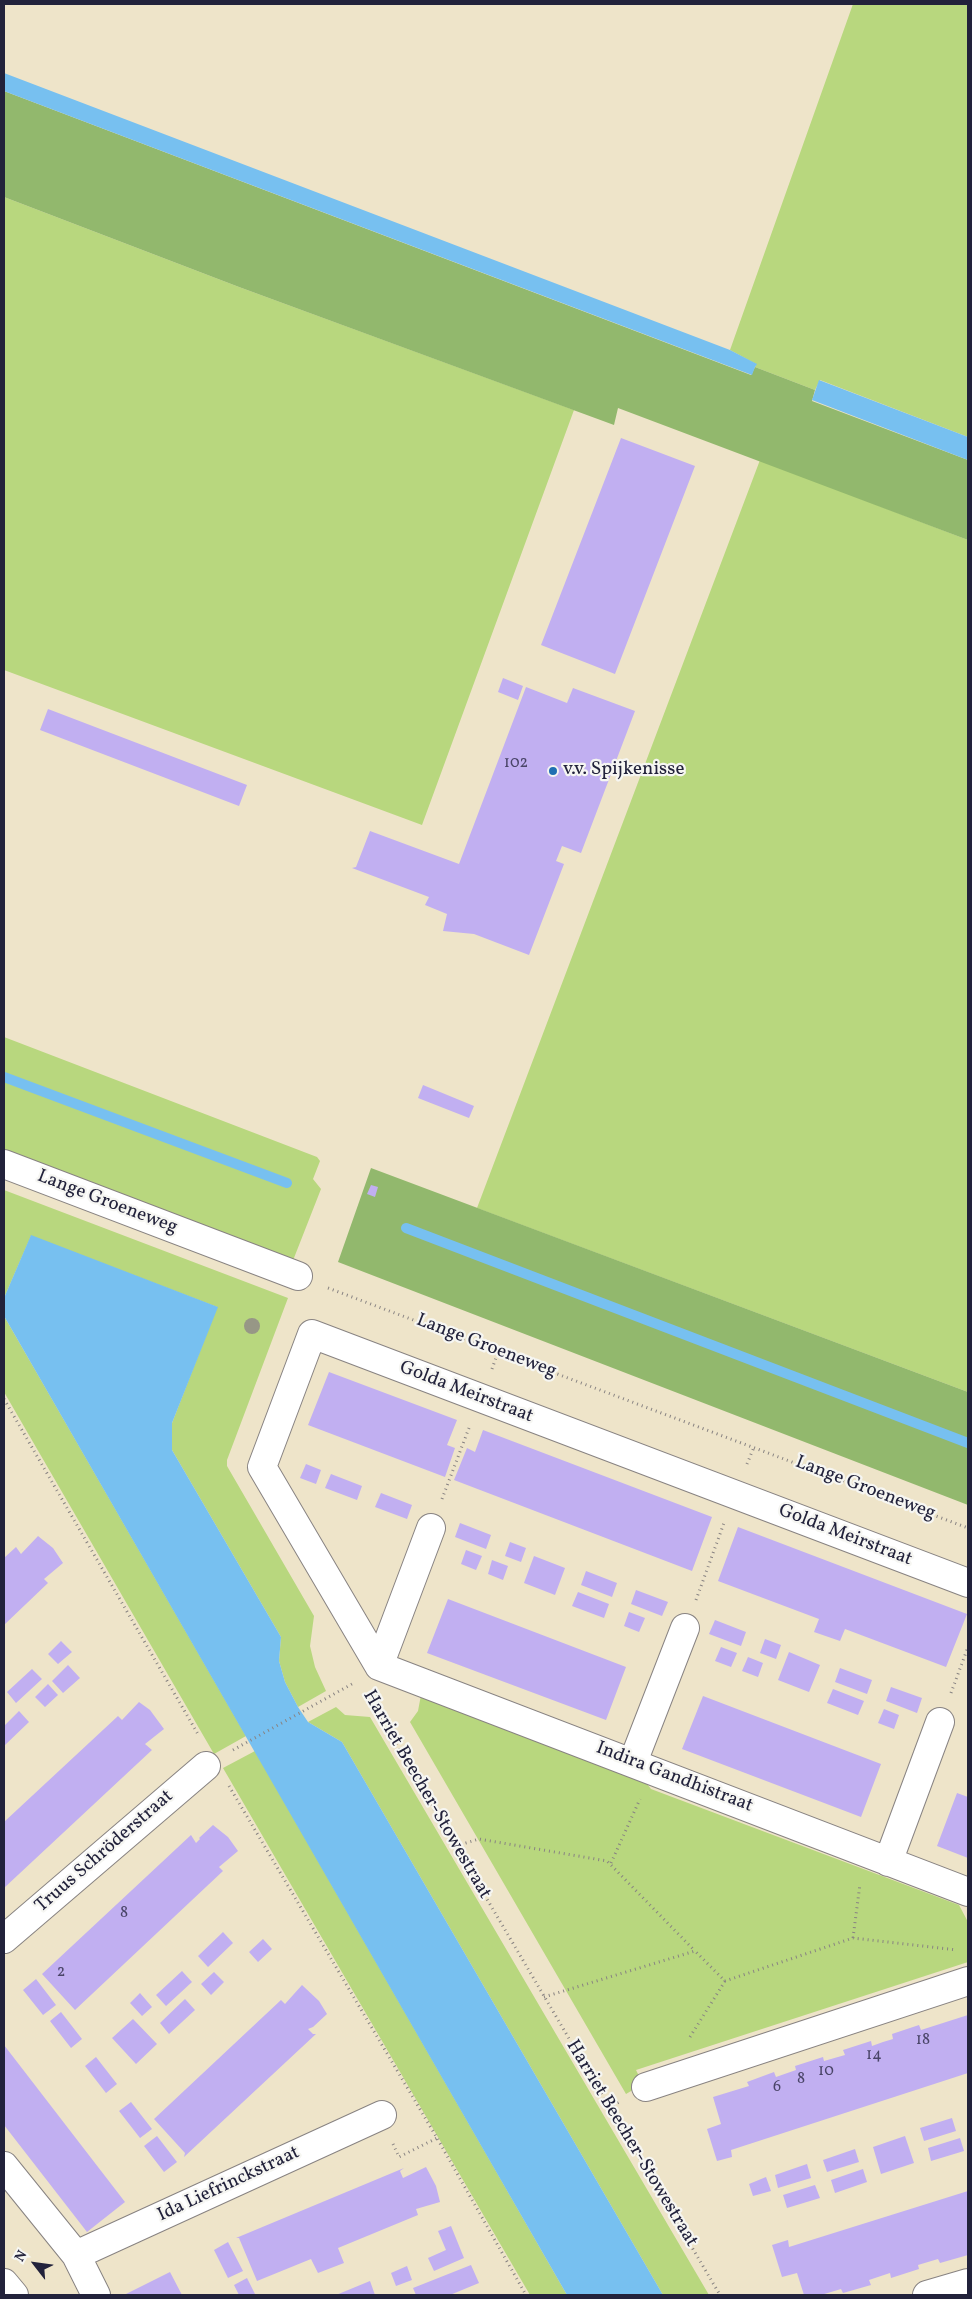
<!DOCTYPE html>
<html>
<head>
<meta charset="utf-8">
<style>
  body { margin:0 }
  #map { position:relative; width:972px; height:2299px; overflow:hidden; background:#eee4c9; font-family:Vollkorn,serif }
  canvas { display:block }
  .frame { position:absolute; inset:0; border:5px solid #22223b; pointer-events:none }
  .north { position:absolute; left:10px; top:2239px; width:50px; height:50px; -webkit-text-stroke:4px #f6f6f2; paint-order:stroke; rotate:300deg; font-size:14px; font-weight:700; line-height:20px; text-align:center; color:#22223b }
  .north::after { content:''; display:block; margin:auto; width:18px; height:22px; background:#22223b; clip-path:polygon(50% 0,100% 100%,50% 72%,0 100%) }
</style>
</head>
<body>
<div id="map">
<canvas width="972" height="2299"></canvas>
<div class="frame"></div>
<div class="north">N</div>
</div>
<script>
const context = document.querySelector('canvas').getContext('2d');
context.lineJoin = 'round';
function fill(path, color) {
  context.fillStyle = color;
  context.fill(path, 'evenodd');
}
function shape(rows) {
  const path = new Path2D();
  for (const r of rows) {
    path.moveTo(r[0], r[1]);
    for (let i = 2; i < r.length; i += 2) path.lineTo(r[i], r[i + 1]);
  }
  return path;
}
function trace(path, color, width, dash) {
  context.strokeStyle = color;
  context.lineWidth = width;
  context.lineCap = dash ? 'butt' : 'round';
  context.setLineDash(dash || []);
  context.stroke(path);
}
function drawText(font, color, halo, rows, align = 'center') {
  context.font = font + ' Vollkorn,serif';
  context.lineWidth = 4.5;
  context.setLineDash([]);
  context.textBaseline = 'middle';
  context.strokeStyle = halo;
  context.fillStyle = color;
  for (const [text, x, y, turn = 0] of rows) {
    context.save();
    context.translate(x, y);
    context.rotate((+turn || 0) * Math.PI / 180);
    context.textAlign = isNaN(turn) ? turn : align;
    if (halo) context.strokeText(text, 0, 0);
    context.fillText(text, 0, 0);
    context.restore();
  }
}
const green = shape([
  [853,4,968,4,968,437,820,380,815,390,755,367,756,364,730,350],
  [4,197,239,287,574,410,422,825,4,670],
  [760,460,968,540,968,1392,477,1208],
  [4,1037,317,1157,320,1161,313,1179,321,1189,292,1263,4,1154],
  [4,1190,288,1298,227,1460,227,1466,314,1616,310,1646,315,1667,326,1691,298,1707,285,1682,279,1661,281,1637,172,1450,172,1423,217,1307,31,1236,4,1298],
  [4,1316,246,1736,214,1754,4,1392],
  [421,1695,644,1780,651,1789,959,1905,968,1922,968,1962,636,2070,643,2084,626,2094,410,1722,418,1711],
  [336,1707,345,1715,370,1717,709,2295,663,2295,342,1742,308,1722],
  [255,1751,567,2295,530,2295,223,1768]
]);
const forest = shape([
  [4,91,751,375,755,367,815,390,812,401,968,460,968,540,618,408,614,425,239,287,4,197],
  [371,1168,968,1392,968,1505,338,1262]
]);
const water = shape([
  [4,73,730,350,757,364,755,367,752,375,4,91],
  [819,380,968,437,968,460,812,400],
  [31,1235,218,1307,172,1423,172,1450,281,1637,279,1661,285,1682,298,1707,308,1722,342,1742,663,2295,567,2295,4,1316,4,1298]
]);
const stream = shape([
  [4,1077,287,1183],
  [406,1228,968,1443]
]);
const building = shape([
  [621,438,695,466,615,674,541,645],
  [503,678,523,686,518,700,498,692],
  [526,687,567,703,573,688,635,711,581,853,562,846,556,861,564,864,529,955,474,934,443,931,447,914,425,905,429,897,352,868,356,867,370,831,459,864],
  [48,709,247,785,239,806,40,730],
  [423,1085,474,1106,469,1118,418,1098],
  [371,1185,378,1187,375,1197,367,1194],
  [329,1372,457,1420,447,1445,455,1448,445,1477,308,1425],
  [483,1430,712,1517,692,1571,454,1480,467,1448,475,1452],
  [306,1464,321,1470,316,1484,300,1478],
  [331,1474,362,1486,357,1500,325,1488],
  [381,1493,412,1505,407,1519,375,1507],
  [460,1523,491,1535,486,1549,455,1537],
  [738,1527,967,1614,946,1667,845,1629,840,1641,814,1632,819,1619,718,1581],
  [38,1536,53,1548,63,1563,44,1579,48,1583,4,1625,4,1558,16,1547,21,1554],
  [510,1542,526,1548,521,1562,505,1556],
  [466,1550,482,1556,476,1570,461,1564],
  [534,1556,565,1568,555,1595,524,1583],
  [492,1560,508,1566,503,1580,488,1574],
  [586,1571,617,1583,612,1597,581,1585],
  [636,1590,668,1602,662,1616,631,1604],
  [578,1592,609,1604,604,1618,572,1606],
  [448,1599,626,1667,606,1720,427,1653],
  [629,1612,645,1618,639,1632,624,1626],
  [715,1620,746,1632,741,1646,709,1634],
  [765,1639,781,1645,776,1659,760,1653],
  [61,1641,72,1652,58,1664,48,1654],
  [721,1647,737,1653,731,1667,715,1661],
  [789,1652,820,1665,809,1692,778,1680],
  [748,1657,763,1663,758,1677,742,1671],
  [68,1665,80,1678,63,1693,52,1681],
  [840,1668,872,1680,867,1694,835,1682],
  [32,1669,42,1679,16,1703,7,1692],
  [48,1684,58,1695,45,1707,35,1697],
  [891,1687,922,1698,917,1713,886,1701],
  [833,1689,864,1701,858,1715,827,1703],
  [703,1696,881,1764,861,1817,682,1749],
  [139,1702,150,1710,164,1729,145,1744,152,1750,4,1888,4,1822,118,1716,122,1720],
  [884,1709,899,1715,894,1729,878,1723],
  [19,1711,29,1722,4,1746,4,1726],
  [957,1793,968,1797,968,1858,937,1846],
  [213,1825,228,1837,238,1851,219,1867,223,1871,75,2010,42,1974,191,1835,196,1843,200,1839,199,1838],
  [223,1932,233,1943,208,1967,198,1956],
  [263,1939,272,1949,258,1962,249,1952],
  [182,1971,192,1982,166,2006,156,1995],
  [214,1972,224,1982,211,1995,201,1984],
  [36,1979,56,2005,43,2015,23,1990],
  [302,1985,319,2001,327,2014,313,2027,308,2029,313,2034,316,2034,184,2157,185,2153,154,2119,281,2000,285,2004],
  [140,1993,152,2007,142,2016,130,2003],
  [185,1999,195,2010,169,2034,160,2023],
  [61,2012,82,2039,71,2048,50,2021],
  [968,2015,968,2073,731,2150,732,2157,717,2161,707,2129,721,2124,713,2097,749,2086,747,2082,774,2072,776,2077,796,2070,795,2066,823,2057,824,2061,845,2055,843,2050,871,2041,872,2046,883,2042,893,2039,892,2034,919,2025,921,2030],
  [133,2019,157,2044,136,2064,112,2038],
  [4,2045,125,2202,87,2232,4,2125],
  [96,2057,117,2084,106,2093,85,2066],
  [131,2102,152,2129,140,2138,119,2111],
  [952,2118,956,2131,924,2141,920,2128],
  [157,2136,177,2162,164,2172,144,2146],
  [905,2136,914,2163,881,2174,873,2147],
  [960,2138,964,2151,931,2161,928,2148],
  [855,2149,859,2162,827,2172,823,2160],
  [807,2164,811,2178,778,2188,775,2175],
  [426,2167,436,2186,440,2202,416,2209,418,2215,338,2248,344,2263,318,2273,311,2259,257,2281,239,2238,236,2238,404,2168,400,2171,403,2178],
  [863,2169,867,2182,835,2193,831,2180],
  [766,2177,771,2191,753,2196,749,2184],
  [815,2185,820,2198,787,2208,783,2195],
  [968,2191,968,2255,940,2263,938,2259,918,2265,919,2269,891,2278,890,2273,869,2280,871,2285,843,2293,841,2289,821,2295,804,2295,797,2273,782,2277,772,2245,788,2240,789,2247],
  [451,2226,464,2258,434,2271,428,2258,446,2250,438,2231],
  [228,2242,243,2271,228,2278,214,2250],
  [471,2265,479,2283,450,2295,416,2295,413,2288],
  [407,2266,412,2280,396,2286,391,2273],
  [170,2272,182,2295,124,2295],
  [247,2278,255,2294,256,2295,239,2295,234,2285],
  [370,2281,375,2295,336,2295]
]);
const path = shape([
  [328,1288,968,1528],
  [492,1369,498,1352],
  [4,1399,199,1736],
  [747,1464,754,1447],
  [442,1499,469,1428],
  [696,1600,724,1523],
  [951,1693,968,1647],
  [368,1697,720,2295],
  [233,1750,352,1684],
  [229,1786,437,2138,526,2295],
  [456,1846,479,1839,607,1861,695,1951],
  [611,1863,640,1799],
  [853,1938,860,1884],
  [544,1997,695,1951,725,1981,853,1938,957,1950],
  [690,2037,725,1981],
  [609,2108,619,2102],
  [393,2144,399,2157,437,2138]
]);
const minor = shape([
  [4,1164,298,1276],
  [379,1666,262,1467,312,1334,968,1583],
  [379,1666,968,1892],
  [379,1666,431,1528],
  [633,1762,685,1628],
  [888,1862,940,1722],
  [4,1939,206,1766],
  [646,2087,968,1981],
  [4,2166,76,2255,96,2295],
  [76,2255,382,2115],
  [4,2283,14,2295],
  [927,2295,968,2283]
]);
const trees = [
  [252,1326]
];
const markers = [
  [553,771,5,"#1f6fb2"]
];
const numberNames = [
  ["102",516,764],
  ["8",124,1914],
  ["2",61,1973],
  ["18",923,2041],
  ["14",874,2056],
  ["10",826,2072],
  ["8",801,2080],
  ["6",777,2088]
];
const poiNames = [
  ["v.v. Spijkenisse",563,771]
];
const streetNames = [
  ["Lange Groeneweg",107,1203,21],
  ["Lange Groeneweg",486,1347,21],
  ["Golda Meirstraat",466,1393,21],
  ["Lange Groeneweg",865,1489,21],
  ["Golda Meirstraat",845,1536,21],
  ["Indira Gandhistraat",674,1778,21],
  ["Harriet Beecher-Stowestraat",426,1795,60],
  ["Truus Schröderstraat",105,1852,-41],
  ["Harriet Beecher-Stowestraat",631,2144,59],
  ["Ida Liefrinckstraat",229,2185,-25]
];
fill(green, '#b8d77e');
fill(forest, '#92b86d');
fill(water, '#77c0f0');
trace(stream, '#77c0f0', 10);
fill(building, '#c1aff1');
trace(minor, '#888382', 30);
trace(path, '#888382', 3, [1, 4]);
trace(minor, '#fff', 28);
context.fillStyle = '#979786';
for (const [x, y] of trees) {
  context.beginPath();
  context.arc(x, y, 8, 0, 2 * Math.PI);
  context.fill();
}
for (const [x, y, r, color] of markers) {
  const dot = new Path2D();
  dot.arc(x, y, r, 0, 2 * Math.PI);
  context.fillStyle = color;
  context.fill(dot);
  trace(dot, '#f6f6f2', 2);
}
drawText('16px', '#4a4568', null, numberNames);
drawText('19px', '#22223b', '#f6f6f2', poiNames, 'left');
drawText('19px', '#22223b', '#f6f6f2', streetNames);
</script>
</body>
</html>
